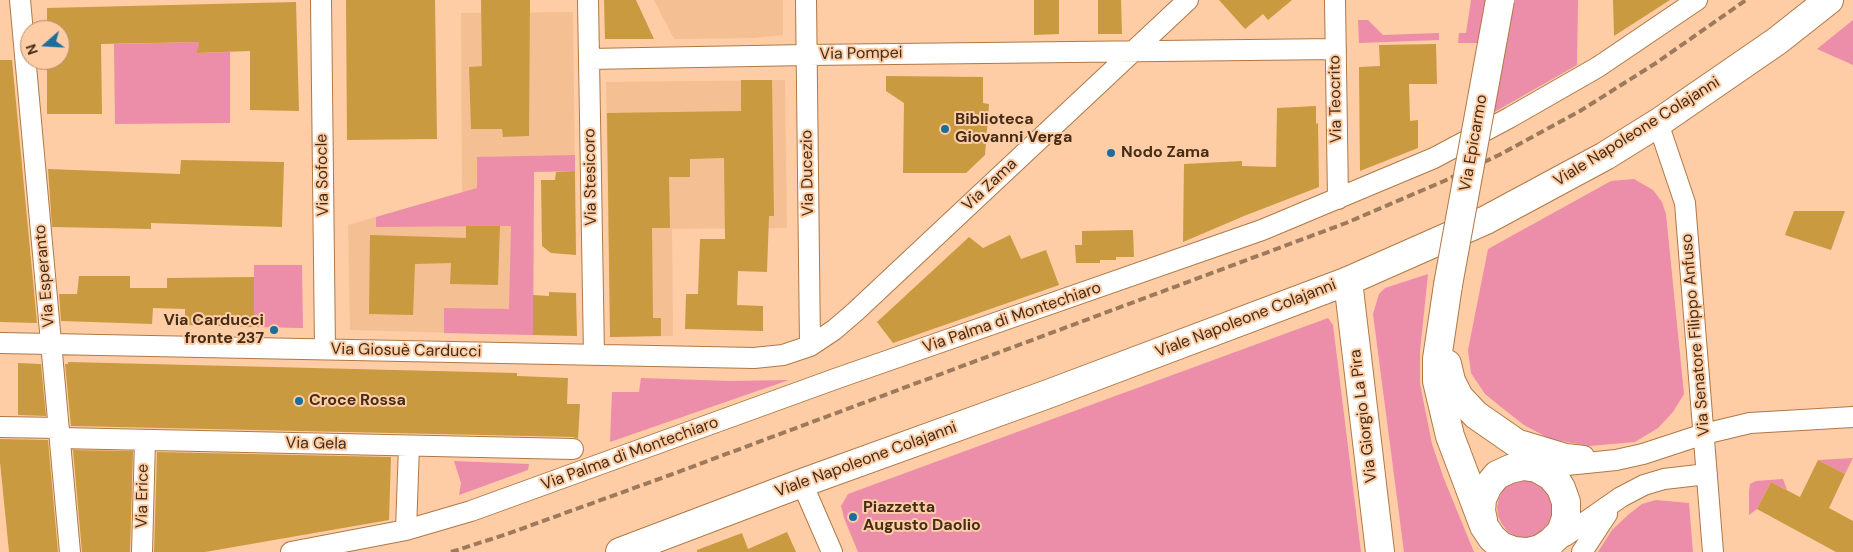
<!DOCTYPE html>
<html>
<head>
<meta charset="utf-8">
<style>
  body { margin:0 }
  #map { position:relative; width:1853px; height:552px; overflow:hidden; background:#fecda5; font-family:"DM Sans",sans-serif }
  canvas { display:block }
  .north { position:absolute; left:20px; top:20px; width:50px; height:50px; box-sizing:border-box; background:#fecda5; border:1px solid #b48d6c; border-radius:50%; rotate:251deg; font-size:14px; font-weight:700; line-height:20px; text-align:center; color:#442c17 }
  .north::after { content:''; display:block; margin:auto; width:18px; height:22px; background:#1b6d9e; clip-path:polygon(50% 0,100% 100%,50% 72%,0 100%) }
</style>
</head>
<body>
<div id="map">
<canvas width="1853" height="552"></canvas>
<div class="north">N</div>
</div>
<script>
const context = document.querySelector('canvas').getContext('2d');
context.lineJoin = 'round';
function fill(path, color) {
  context.fillStyle = color;
  context.fill(path, 'evenodd');
}
function shape(rows) {
  const path = new Path2D();
  for (const r of rows) {
    path.moveTo(r[0], r[1]);
    for (let i = 2; i < r.length; i += 2) path.lineTo(r[i], r[i + 1]);
  }
  return path;
}
function trace(path, color, width, dash) {
  context.strokeStyle = color;
  context.lineWidth = width;
  context.lineCap = dash ? 'butt' : 'round';
  context.setLineDash(dash || []);
  context.stroke(path);
}
function drawText(font, color, halo, rows, align = 'center') {
  context.font = font + ' "DM Sans",sans-serif';
  context.lineWidth = 4;
  context.setLineDash([]);
  context.textBaseline = 'middle';
  context.strokeStyle = halo;
  context.fillStyle = color;
  for (const [text, x, y, turn = 0] of rows) {
    context.save();
    context.translate(x, y);
    context.rotate((+turn || 0) * Math.PI / 180);
    context.textAlign = isNaN(turn) ? turn : align;
    if (halo) context.strokeText(text, 0, 0);
    context.fillText(text, 0, 0);
    context.restore();
  }
}
const built = shape([
  [654,0,783,0,783,35,755,38,674,39],
  [573,12,575,171,534,172,533,335,350,330,348,225,462,192,461,13],
  [785,80,787,228,672,229,673,336,610,337,606,82]
]);
const green = shape([
  [1471,0,1578,0,1577,65,1468,127,1483,43,1458,43,1459,33,1466,33],
  [1358,20,1368,20,1383,35,1439,33,1439,40,1359,43],
  [1853,20,1853,65,1817,49],
  [199,42,198,53,230,52,230,123,115,124,114,44],
  [575,155,575,171,534,172,533,335,444,333,444,308,509,309,511,226,376,227,376,217,477,188,477,157],
  [1634,179,1653,190,1662,202,1666,214,1684,394,1673,412,1658,428,1635,442,1589,446,1550,439,1524,425,1501,407,1485,394,1471,373,1468,350,1488,249,1611,181],
  [254,265,302,265,303,328,254,327],
  [1428,274,1420,351,1420,384,1432,444,1444,479,1474,552,1404,552,1373,314,1379,294,1385,288],
  [1328,318,1333,325,1361,552,858,552,844,518,841,506,848,494],
  [641,378,731,381,789,380,610,442,612,392,639,392],
  [1853,458,1845,474,1818,460],
  [454,461,529,464,528,470,459,495,461,483],
  [1529,479,1546,486,1556,511,1549,527,1534,537,1525,538,1516,536,1508,532,1502,524,1498,516,1497,507,1499,498,1504,489,1511,483,1520,480],
  [1783,479,1787,490,1771,482,1757,509,1749,515,1749,491,1750,484,1756,481],
  [1656,500,1689,503,1693,552,1598,552,1612,530,1628,515,1642,504]
]);
const building = shape([
  [346,0,435,0,437,139,347,140],
  [481,0,530,0,529,136,503,137,502,129,471,129,469,67,482,66],
  [604,0,636,0,654,39,605,39],
  [1034,0,1059,0,1059,34,1034,35],
  [1098,0,1121,0,1122,34,1098,34],
  [1219,0,1292,0,1268,20,1263,14,1245,29],
  [1613,0,1670,0,1614,36],
  [296,2,299,111,250,110,250,51,197,53,199,42,101,44,102,114,47,114,47,60,60,60,60,30,47,30,47,8],
  [1436,44,1437,84,1409,84,1410,121,1418,120,1418,148,1360,171,1359,67,1380,66,1379,45],
  [0,60,12,60,37,323,0,322],
  [886,76,983,77,983,103,989,104,985,155,966,173,903,173,904,103,886,91],
  [741,80,772,80,774,216,769,216,767,272,738,271,737,305,763,306,763,331,685,329,686,294,698,294,700,239,725,239,724,158,690,159,690,177,669,177,670,228,652,228,653,318,661,318,661,336,610,337,607,113,741,111],
  [1316,106,1316,124,1318,123,1319,187,1244,216,1183,242,1184,164,1242,161,1242,166,1276,167,1277,108],
  [181,160,284,162,282,227,151,223,151,229,52,227,48,169,180,174],
  [575,171,576,255,551,253,542,246,541,180,555,180,556,172],
  [1794,211,1845,211,1831,250,1785,235],
  [466,226,500,226,498,285,450,284,451,263,415,264,413,315,369,314,370,235,466,238],
  [1133,230,1134,257,1116,257,1116,260,1100,260,1100,263,1076,263,1075,245,1082,245,1082,231],
  [1010,235,1021,259,1046,250,1059,285,893,343,877,322,969,237,983,248],
  [79,276,130,276,130,288,167,288,167,278,254,277,254,327,185,325,185,309,153,308,152,324,61,321,59,294,77,294],
  [549,292,576,293,577,336,533,335,533,295,549,296],
  [68,362,517,373,517,376,568,378,567,404,580,404,578,439,573,437,71,426,65,364,68,364],
  [18,363,41,364,46,416,18,415],
  [0,439,48,440,58,552,9,552,0,462],
  [73,450,133,451,130,552,82,552],
  [157,452,391,457,389,520,205,552,154,552],
  [1818,460,1845,474,1829,508,1853,521,1853,552,1836,552,1757,509,1771,482,1800,497],
  [787,532,796,552,697,552,697,550,742,533,748,549]
]);
const street = shape([
  [20,0,70,552],
  [321,0,325,349],
  [588,0,594,355],
  [806,0,810,346],
  [1335,0,1338,199],
  [589,59,807,55,1336,49],
  [1658,123,1685,203,1713,552],
  [0,343,754,358,783,355,810,346,834,330,855,312,1188,0],
  [0,427,59,428],
  [60,438,573,449],
  [1523,441,1566,454,1584,456],
  [1537,468,1616,460,1643,454,1704,434,1750,423,1853,417],
  [802,483,832,552],
  [406,530,409,446],
  [1554,541,1565,536,1621,497,1644,485,1664,479,1707,474],
  [142,552,145,440],
  [291,552,406,530,471,511,835,379,1262,230,1434,158,1509,118,1598,67,1697,0],
  [1582,552,1607,514]
]);
const secondary = shape([
  [1348,281,1380,552],
  [1448,285,1437,359,1437,381,1450,436,1484,526,1492,538,1501,546,1514,551,1525,552],
  [1447,364,1451,381,1459,397,1476,415,1535,456,1548,467,1561,488],
  [1483,520,1481,511,1482,499,1488,486,1497,475,1510,469,1523,466,1537,468,1551,476,1561,488,1566,502,1566,518,1561,532,1551,542,1540,549,1528,552],
  [620,552,802,483,1048,394,1348,281,1486,220,1605,156,1658,123,1777,41,1829,0]
]);
const rail = shape([
  [451,552,507,534,670,475,1346,223,1444,181,1499,155,1580,111,1656,63,1746,0]
]);
const secondaryBridge = shape([
  [1448,285,1500,0]
]);
const markers = [
  [945,129,5,"#1b6d9e"],
  [1111,153,5,"#1b6d9e"],
  [274,330,5,"#1b6d9e"],
  [299,401,5,"#1b6d9e"],
  [853,517,5,"#1b6d9e"]
];
const streetNames = [
  ["Via Pompei",861,54,-1],
  ["Via Teocrito",1336,99,-91],
  ["Viale Napoleone Colajanni",1637,132,-32],
  ["Via Epicarmo",1474,143,-80],
  ["Via Ducezio",808,173,-91],
  ["Via Sofocle",323,175,-91],
  ["Via Stesicoro",591,177,-91],
  ["Via Zama",990,185,-43],
  ["Via Esperanto",45,276,-95],
  ["Via Palma di Montechiaro",1012,318,-19],
  ["Viale Napoleone Colajanni",1246,319,-21],
  ["Via Senatore Filippo Anfuso",1696,335,-95],
  ["Via Giosuè Carducci",406,351,1],
  ["Via Giorgio La Pira",1364,416,-97],
  ["Via Gela",316,444,1],
  ["Via Palma di Montechiaro",630,454,-20],
  ["Viale Napoleone Colajanni",866,460,-20],
  ["Via Erice",143,496,-89]
];
const poiNames = [
  ["Biblioteca",955,120],
  ["Giovanni Verga",955,138],
  ["Nodo Zama",1121,153],
  ["Via Carducci",264,321,"right"],
  ["fronte 237",264,339,"right"],
  ["Croce Rossa",309,401],
  ["Piazzetta",863,508],
  ["Augusto Daolio",863,526]
];
fill(built, '#f4bf93');
fill(green, '#ec8da9');
fill(building, '#c99a3f');
trace(street, '#b07846', 22);
trace(secondary, '#b07846', 30);
trace(street, '#fff', 20);
trace(secondary, '#fff', 28);
trace(rail, '#9e7a5c', 4, [8, 4]);
trace(secondaryBridge, '#b07846', 30, []);
trace(secondaryBridge, '#fff', 28);
for (const [x, y, r, color] of markers) {
  const dot = new Path2D();
  dot.arc(x, y, r, 0, 2 * Math.PI);
  context.fillStyle = color;
  context.fill(dot);
  trace(dot, '#fecda5', 2);
}
drawText('16px', '#442c17', '#fecda5', streetNames);
drawText('bold 16px', '#442c17', '#fecda5', poiNames, 'left');
</script>
</body>
</html>
